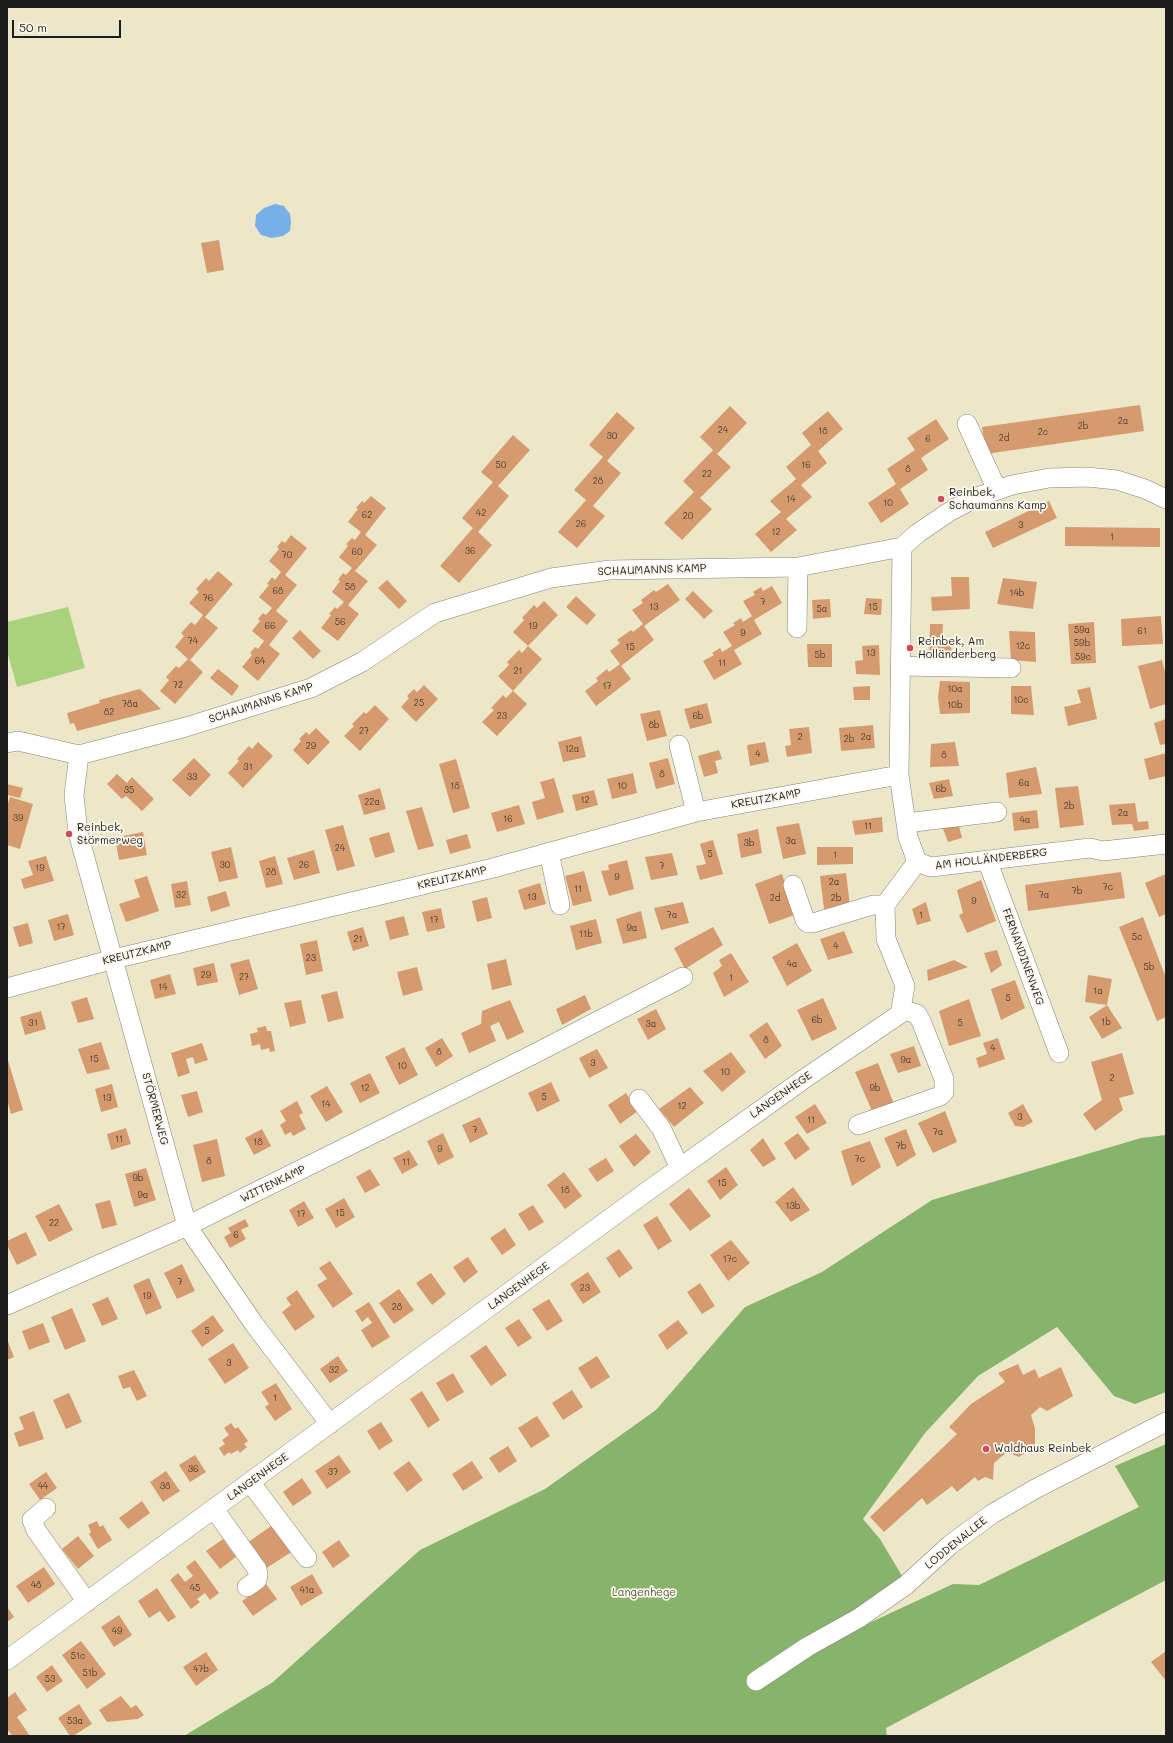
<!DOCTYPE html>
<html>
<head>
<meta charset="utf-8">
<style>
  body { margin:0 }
  #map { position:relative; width:1173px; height:1743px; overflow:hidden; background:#ede7ca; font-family:Mali,sans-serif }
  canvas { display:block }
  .frame { position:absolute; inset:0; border:8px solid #1c1c1c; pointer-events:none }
  .scale { position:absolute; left:12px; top:20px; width:109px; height:18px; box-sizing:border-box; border:2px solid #1c1c1c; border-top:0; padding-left:5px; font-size:12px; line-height:14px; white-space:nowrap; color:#1c1c1c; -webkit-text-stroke:3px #fbf7ec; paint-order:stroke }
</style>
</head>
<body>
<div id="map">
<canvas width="1173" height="1743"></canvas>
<div class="frame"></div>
<div class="scale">50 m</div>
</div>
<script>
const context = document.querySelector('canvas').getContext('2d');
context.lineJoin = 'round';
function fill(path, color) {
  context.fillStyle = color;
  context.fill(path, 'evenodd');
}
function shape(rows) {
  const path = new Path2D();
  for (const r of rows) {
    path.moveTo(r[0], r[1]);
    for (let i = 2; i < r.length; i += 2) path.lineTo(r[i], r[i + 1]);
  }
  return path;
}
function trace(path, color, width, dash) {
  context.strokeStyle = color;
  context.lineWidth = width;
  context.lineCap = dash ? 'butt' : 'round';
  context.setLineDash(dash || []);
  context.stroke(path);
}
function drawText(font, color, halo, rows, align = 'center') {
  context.font = font + ' Mali,sans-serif';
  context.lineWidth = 3.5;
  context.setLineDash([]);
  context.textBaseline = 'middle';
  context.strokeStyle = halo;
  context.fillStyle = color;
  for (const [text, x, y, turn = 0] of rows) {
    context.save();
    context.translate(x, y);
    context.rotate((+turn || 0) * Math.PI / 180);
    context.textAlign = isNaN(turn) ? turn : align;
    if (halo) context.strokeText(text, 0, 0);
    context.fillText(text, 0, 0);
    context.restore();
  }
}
const green = shape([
  [68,607,85,668,17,687,7,651,7,622]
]);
const forest = shape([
  [1166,1135,1166,1392,1135,1404,1114,1396,1057,1327,978,1376,925,1433,863,1519,880,1539,905,1581,811,1650,953,1584,979,1585,1139,1507,1115,1466,1166,1444,1166,1580,886,1728,887,1736,184,1736,273,1682,420,1550,545,1489,656,1410,745,1307,822,1272,932,1200,1141,1138]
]);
const water = shape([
  [275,204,284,206,290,214,291,222,290,231,283,236,272,238,261,235,255,226,256,215,264,208]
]);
const building = shape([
  [219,240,224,270,207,273,201,243],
  [1140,405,1144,431,986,454,982,427],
  [730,406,747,423,717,454,731,467,700,498,712,509,682,540,664,523,694,492,683,481,713,450,700,437],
  [828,411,843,429,818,451,827,463,801,485,812,497,786,519,797,530,771,552,755,534,781,512,770,501,796,479,786,467,811,445,802,433],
  [617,412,635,428,607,461,621,473,593,506,605,516,577,548,558,532,586,500,574,490,603,457,589,445],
  [936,419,949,439,921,458,928,470,900,489,909,504,881,523,868,503,896,484,887,469,915,450,907,438],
  [513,435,530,450,498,486,509,496,478,532,492,545,459,583,440,566,473,528,462,518,493,482,481,472],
  [371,496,386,508,365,535,377,545,355,571,368,581,348,605,359,614,338,641,321,628,331,615,329,614,335,607,337,609,344,602,332,592,340,581,338,580,343,573,346,575,352,568,339,557,348,546,346,544,352,538,355,540,361,532,348,522,358,509,356,508,362,501,364,503],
  [1049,501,1057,518,993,548,985,532],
  [1065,527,1160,528,1160,547,1065,546],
  [291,535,307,548,285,575,297,585,276,611,288,621,269,645,280,654,258,681,242,667,252,655,250,653,255,647,258,649,264,641,252,631,260,621,258,619,263,613,266,615,272,608,259,597,269,585,267,584,272,577,275,580,281,572,269,561,279,549,277,547,282,541,285,543],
  [218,571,233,584,205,617,218,628,190,660,203,672,175,704,160,691,169,680,166,677,176,666,179,668,188,659,175,647,184,636,181,633,191,622,195,625,203,615,189,603,199,592,196,589,206,578,209,581],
  [951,577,969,577,970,609,932,611,931,597,952,596],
  [1003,578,1037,582,1033,609,997,604],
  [387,580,407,601,399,609,378,588],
  [668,584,680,600,644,626,654,640,621,666,631,679,596,706,585,691,598,681,596,678,607,669,609,672,620,664,610,651,620,643,617,640,631,630,633,632,643,624,632,610,643,603,641,600,654,590,656,592],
  [772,586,782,603,754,620,762,634,734,650,742,664,714,680,703,661,714,655,712,653,720,648,722,652,732,646,723,632,735,625,733,623,741,618,743,622,752,616,743,601,755,595,753,592,761,587,763,591],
  [693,591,713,611,704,619,685,599],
  [576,596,596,615,587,625,566,607],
  [866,598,882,599,881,615,864,614],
  [830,599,831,617,813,619,812,600],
  [544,601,558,615,528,646,513,632,524,620,522,618,534,605,537,608],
  [1161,616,1163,644,1122,646,1121,619],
  [1094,622,1096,663,1071,664,1068,624],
  [930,624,943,624,942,643,951,647,952,663,929,663],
  [300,630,321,651,313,659,292,638],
  [1009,631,1035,632,1036,662,1011,660],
  [807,644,832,644,832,667,808,667],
  [879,645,880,675,856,674,855,661,863,660,862,646],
  [528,646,542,659,513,691,498,676,509,665,507,662,519,650,522,653],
  [1162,660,1166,676,1166,704,1150,709,1138,666],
  [218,669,239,686,232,696,210,678],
  [940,681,970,682,970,713,940,714,938,697],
  [424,685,438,699,416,722,401,707,409,698,407,696,414,689,417,692],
  [870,686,870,700,854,700,853,687],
  [1011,686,1031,686,1034,715,1011,714],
  [1090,687,1097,719,1068,726,1064,707,1081,703,1077,690],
  [140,689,161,709,77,731,74,723,70,724,67,713,100,703,99,700],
  [513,691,527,704,497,736,482,722,494,710,491,708,503,695,506,698],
  [707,703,712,723,690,729,684,709],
  [375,705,389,719,360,751,344,736,354,726,352,724,364,712,366,714],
  [660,710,667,736,647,741,640,714],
  [1166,719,1166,744,1160,745,1154,723],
  [873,725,875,748,841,751,839,728],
  [809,727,812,753,787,757,785,746,791,745,789,729],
  [316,728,330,742,308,765,293,750,301,741,299,739,306,732,309,735],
  [581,736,586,757,563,762,558,742],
  [258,742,273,756,243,788,228,773,239,761,237,759,249,746,252,749],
  [765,742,769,762,750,766,747,745],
  [955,742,959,766,930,767,931,744],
  [719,750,722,759,715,761,718,773,704,777,698,756],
  [1166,753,1166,776,1149,780,1144,759],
  [194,758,211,775,190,797,172,780],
  [668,758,675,784,656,789,649,763],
  [456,759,470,808,453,813,439,764],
  [1036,767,1042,794,1009,798,1006,773],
  [633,773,637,793,612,799,607,779],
  [117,774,127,783,132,777,154,799,142,811,126,796,122,799,107,784],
  [554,778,564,812,537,820,532,802,545,798,540,782],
  [949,779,953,796,934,799,929,783],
  [7,784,23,788,20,798,7,795],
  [1078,786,1084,825,1060,828,1055,788],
  [380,788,386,809,364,815,358,795],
  [594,790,598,805,576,811,572,795],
  [10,797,33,804,20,849,7,845,7,806],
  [1135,803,1138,822,1148,821,1149,829,1134,831,1132,824,1112,825,1109,805],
  [519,805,525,824,497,832,491,813],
  [422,807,434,846,418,850,406,811],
  [1037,810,1039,828,1014,831,1012,813],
  [882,817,883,832,855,835,852,821],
  [958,822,962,838,948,842,942,826],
  [799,823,806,854,783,859,776,827],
  [343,825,355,866,337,871,325,830],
  [758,829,762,853,741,858,737,834],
  [143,832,147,855,119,860,116,844,125,843,123,836],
  [389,832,395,852,375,858,369,838],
  [467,834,471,848,450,854,446,840],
  [713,840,723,874,700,880,696,866,706,864,700,844],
  [231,847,238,878,219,882,211,852],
  [817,847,853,847,853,864,817,865],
  [314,850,320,873,294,880,287,858],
  [672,853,678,875,651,880,645,857],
  [46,856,54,881,24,889,21,879,33,875,28,861],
  [275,856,283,884,266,888,259,861],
  [627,860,634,889,609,896,601,871,609,870,608,865],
  [584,871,592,901,573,906,565,876],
  [1121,872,1125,898,1028,911,1025,885],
  [846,873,850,906,824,909,820,876],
  [782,874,795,915,769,924,755,884],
  [1166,874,1166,914,1159,917,1145,883],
  [147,876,159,911,126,922,119,904,140,897,134,880],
  [981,880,996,921,967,933,959,915,963,913,957,890],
  [187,881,191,905,175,908,171,884],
  [540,883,546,904,524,910,518,890],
  [226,891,230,906,211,912,207,897],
  [487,897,492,918,477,922,472,901],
  [683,902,689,923,661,930,654,908],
  [926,902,931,921,917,925,912,909],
  [441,908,445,928,427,932,422,912],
  [641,911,647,938,623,944,616,919],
  [68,914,74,935,54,941,48,920],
  [404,916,409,935,390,940,385,921],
  [1143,917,1166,978,1166,1017,1157,1021,1119,927],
  [596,919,602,943,576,950,570,926],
  [28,923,33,943,19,947,13,927],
  [363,927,369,946,353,951,347,932],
  [713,927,723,945,685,969,674,948],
  [844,931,853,953,828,960,820,939],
  [317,940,323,971,306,975,300,944],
  [797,943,812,971,787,986,772,957],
  [997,950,1002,965,991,973,984,953],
  [731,953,749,982,724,997,713,973,722,966,719,960],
  [249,959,258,989,239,995,230,964],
  [506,959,512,985,492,990,487,964],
  [954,960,968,967,928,981,927,970],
  [214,963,218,982,197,986,193,968],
  [417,967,423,990,403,996,397,972],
  [170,974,176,994,155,999,150,980],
  [1088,975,1112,979,1107,1005,1122,1028,1102,1039,1089,1017,1107,1005,1085,1002],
  [1015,980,1025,1008,1001,1020,991,989],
  [337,991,344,1018,328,1022,321,995],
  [585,995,591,1009,562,1025,556,1009],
  [87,997,94,1019,78,1023,71,1002],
  [823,998,837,1029,812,1041,797,1010],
  [969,999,981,1036,949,1046,939,1011],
  [301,1000,306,1023,290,1027,284,1003],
  [510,1000,524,1032,507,1040,499,1022,490,1026,496,1041,469,1053,461,1033,481,1024,482,1011],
  [656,1009,666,1029,648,1040,637,1019],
  [41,1011,46,1029,25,1035,20,1017],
  [767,1022,782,1046,765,1059,749,1035],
  [266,1026,267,1031,271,1031,275,1051,270,1052,269,1048,261,1050,260,1044,252,1046,250,1034,258,1032,257,1028],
  [442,1038,453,1056,436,1067,425,1048],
  [998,1038,1005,1059,979,1068,976,1058,987,1054,983,1043],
  [101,1042,110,1069,87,1074,78,1049],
  [202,1043,208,1060,195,1064,193,1057,186,1059,190,1073,178,1077,171,1053],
  [914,1046,921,1066,898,1073,890,1054],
  [404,1047,418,1075,399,1085,385,1057],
  [597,1049,608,1068,589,1078,579,1058],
  [731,1052,746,1072,722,1092,703,1071],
  [1122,1053,1134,1094,1119,1098,1123,1110,1095,1131,1083,1114,1102,1100,1091,1062],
  [7,1057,23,1110,11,1114,7,1100],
  [878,1063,894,1104,872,1111,855,1072],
  [370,1073,380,1093,360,1103,350,1083],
  [551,1082,560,1101,537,1112,528,1093],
  [112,1084,118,1107,101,1112,95,1089],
  [327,1086,343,1112,326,1122,310,1096],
  [690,1087,704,1103,674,1127,659,1109],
  [197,1091,203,1112,188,1117,181,1095],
  [626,1093,638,1111,620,1124,608,1105],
  [297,1101,303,1113,299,1115,306,1129,293,1136,291,1132,285,1135,280,1125,286,1121,280,1111],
  [815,1104,827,1123,807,1134,795,1117],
  [1023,1104,1033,1122,1023,1127,1015,1126,1008,1113],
  [945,1111,957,1142,933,1153,918,1123],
  [480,1117,488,1134,470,1143,462,1125],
  [126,1128,131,1144,111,1150,107,1134],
  [262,1129,271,1146,254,1155,245,1138],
  [906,1129,916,1155,897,1167,884,1138],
  [443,1133,454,1157,438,1165,427,1141],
  [798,1133,810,1149,795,1160,784,1143],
  [636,1134,651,1152,634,1167,619,1146],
  [763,1138,776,1159,763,1167,750,1150],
  [217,1139,225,1176,202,1182,193,1145],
  [870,1141,881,1167,852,1186,841,1151],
  [409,1150,418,1165,402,1174,393,1158],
  [606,1158,614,1171,597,1182,588,1169],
  [726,1167,738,1185,720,1200,707,1181],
  [146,1168,156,1200,134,1207,125,1174],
  [370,1169,380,1185,365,1193,356,1177],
  [564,1172,582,1196,565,1209,547,1185],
  [793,1187,810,1210,791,1222,775,1202],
  [689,1188,711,1216,690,1231,669,1204],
  [344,1198,355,1217,336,1228,325,1209],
  [110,1200,117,1225,102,1229,95,1204],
  [304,1201,314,1218,298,1227,289,1210],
  [59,1204,73,1230,49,1242,35,1216],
  [533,1205,544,1222,529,1231,518,1214],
  [657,1216,672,1241,658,1250,643,1225],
  [245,1219,249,1226,241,1230,246,1239,230,1248,224,1237,231,1233,228,1228],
  [505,1228,516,1245,502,1255,490,1238],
  [26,1232,37,1255,17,1265,7,1245,7,1241],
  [731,1240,750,1263,728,1281,710,1255],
  [619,1249,633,1268,619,1278,606,1258],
  [468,1257,478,1272,464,1283,453,1267],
  [330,1261,353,1294,333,1308,317,1285,327,1279,319,1268],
  [182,1264,195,1291,177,1299,164,1273],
  [588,1272,601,1292,583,1304,570,1284],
  [431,1273,446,1294,432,1305,416,1283],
  [149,1278,162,1308,146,1315,133,1285],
  [700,1283,715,1306,702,1314,687,1292],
  [399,1289,414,1310,394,1324,379,1303],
  [297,1290,315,1317,295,1331,282,1312,291,1305,286,1298],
  [108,1297,118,1319,102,1326,92,1304],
  [549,1299,563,1321,547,1331,532,1309],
  [369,1302,390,1337,372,1348,361,1330,372,1323,368,1317,362,1322,355,1311],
  [72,1308,86,1341,65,1350,51,1317],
  [213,1315,224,1331,202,1347,191,1331],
  [519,1319,532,1338,518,1347,505,1328],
  [678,1320,688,1333,667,1350,658,1335],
  [43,1323,50,1342,29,1350,22,1331],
  [7,1339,14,1357,7,1360],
  [233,1343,249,1368,225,1384,208,1359],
  [486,1345,507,1375,491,1386,470,1356],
  [338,1356,348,1371,330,1383,320,1369],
  [597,1356,610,1377,591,1389,578,1368],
  [1018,1364,1023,1375,1035,1369,1039,1378,1061,1367,1073,1396,1047,1411,1040,1407,1031,1415,1035,1429,1035,1446,1019,1457,1007,1452,994,1463,993,1480,985,1477,978,1481,975,1477,957,1492,952,1486,927,1505,922,1498,884,1532,870,1517,957,1434,949,1427,971,1404,1005,1382,998,1373],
  [134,1370,147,1396,137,1401,130,1387,123,1389,118,1376],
  [453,1373,464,1392,447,1402,436,1383],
  [276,1383,292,1409,275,1421,265,1407,269,1404,261,1392],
  [572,1390,583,1407,563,1420,552,1403],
  [422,1391,440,1420,428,1428,410,1399],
  [69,1393,82,1422,66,1429,53,1400],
  [34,1411,44,1439,19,1447,14,1433,24,1429,19,1417],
  [537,1416,550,1436,531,1448,518,1428],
  [381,1422,393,1441,379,1450,367,1431],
  [231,1423,235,1429,238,1427,248,1441,244,1444,247,1447,240,1453,238,1450,231,1454,229,1452,224,1456,219,1448,225,1444,222,1440,229,1435,224,1428],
  [508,1446,517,1461,499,1473,489,1458],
  [195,1455,206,1472,190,1482,179,1465],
  [339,1455,351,1472,327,1489,315,1471],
  [409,1461,423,1480,407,1492,393,1473],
  [472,1461,483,1478,463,1491,452,1474],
  [166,1471,180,1491,163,1502,150,1482],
  [46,1472,57,1488,40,1500,29,1484],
  [302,1478,312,1493,293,1506,283,1492],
  [142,1501,150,1513,128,1529,119,1518],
  [97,1521,100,1527,103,1525,112,1540,98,1549,89,1534,91,1532,88,1525],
  [274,1524,293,1551,265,1569,247,1543],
  [78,1536,94,1556,78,1569,62,1549],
  [223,1539,236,1557,220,1569,206,1551],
  [339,1540,350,1556,333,1568,322,1552],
  [195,1560,219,1593,210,1600,205,1593,197,1599,200,1602,191,1609,170,1580,178,1573,185,1582,193,1576,186,1567],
  [44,1567,55,1584,28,1603,16,1586],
  [312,1574,323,1593,301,1606,290,1587],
  [266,1584,277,1599,253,1616,242,1601],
  [157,1588,176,1617,168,1622,160,1611,149,1618,138,1601],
  [7,1607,14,1617,7,1622],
  [119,1615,132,1635,114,1647,101,1627],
  [81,1641,106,1674,87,1689,62,1655],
  [1166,1651,1166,1681,1151,1662],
  [206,1652,218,1670,196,1686,183,1667],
  [52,1665,63,1681,47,1692,36,1677],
  [15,1692,27,1710,17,1717,30,1736,12,1736,7,1729,7,1698],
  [121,1696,131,1708,136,1705,144,1715,138,1719,107,1722,99,1710],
  [79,1704,92,1724,73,1736,70,1736,58,1718]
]);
const minor = shape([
  [967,424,997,490],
  [902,547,899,775,908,837,917,862,931,867,1090,848,1103,851,1166,844],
  [797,628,798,567],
  [901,666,1011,668],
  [7,743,18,741,79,755,186,727,311,688,362,662,435,613,551,578,610,570,798,567,902,547,918,533,949,512,975,498,1012,485,1049,478,1087,477,1117,480,1145,489,1166,499],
  [679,745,696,812],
  [79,755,74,795,78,833,187,1226,254,1324,330,1424],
  [906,823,997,812],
  [549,852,560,905],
  [987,860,1059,1053],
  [793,885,805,920,808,923,813,923,873,905,885,905],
  [7,988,114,959,493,868,696,812,899,775],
  [639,1099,661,1128,680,1168],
  [858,1125,940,1096,944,1092,944,1079,921,1021,917,1014,901,1009],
  [7,1305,187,1226,534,1054,683,977],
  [250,1482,307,1558],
  [46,1508,32,1520,36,1530,87,1602],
  [214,1509,257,1569,258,1574,257,1580,247,1587],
  [7,1660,642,1195,804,1079,900,1014,905,986,886,939,885,905,917,862],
  [756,1681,807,1647,859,1618,906,1585,950,1545,992,1514,1035,1489,1166,1422]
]);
const markers = [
  [941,499,4,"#d1495b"],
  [910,648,4,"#d1495b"],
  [69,834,4,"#d1495b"],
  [986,1449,4,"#d1495b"]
];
const numberNames = [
  ["2a",1123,421],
  ["2b",1083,426],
  ["24",723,430],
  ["18",823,431],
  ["2c",1043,432],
  ["30",612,436],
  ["2d",1004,438],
  ["6",928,439],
  ["50",501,465],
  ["16",806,465],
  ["8",908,469],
  ["22",707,474],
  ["28",598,481],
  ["14",791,499],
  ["10",888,503],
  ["42",481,513],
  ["62",367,515],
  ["20",688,516],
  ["26",581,524],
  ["3",1021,525],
  ["12",776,532],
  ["1",1112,537],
  ["36",470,551],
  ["60",357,552],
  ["70",287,555],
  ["58",350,587],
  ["68",278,591],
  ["14b",1017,593],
  ["76",208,598],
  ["7",763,602],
  ["13",654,607],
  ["15",873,607],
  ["5a",822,609],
  ["56",340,622],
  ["66",270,626],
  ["19",533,626],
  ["59a",1082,630],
  ["61",1142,631],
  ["9",743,633],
  ["74",193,641],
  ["59b",1082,643],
  ["12c",1023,646],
  ["15",630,647],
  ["13",871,653],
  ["5b",820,655],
  ["59c",1083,657],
  ["64",260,661],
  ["11",722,663],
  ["21",518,671],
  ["72",178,685],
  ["17",607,686],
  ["10a",955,689],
  ["10c",1021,700],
  ["25",419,703],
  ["78a",130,704],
  ["10b",955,705],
  ["82",109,712],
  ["23",502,716],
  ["6b",698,716],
  ["8b",654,725],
  ["27",364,731],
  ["2",800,737],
  ["2a",866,737],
  ["2b",849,739],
  ["29",311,746],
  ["12a",572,749],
  ["4",758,754],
  ["8",944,755],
  ["31",248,767],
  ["8",662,774],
  ["33",192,777],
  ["6a",1024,783],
  ["18",455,786],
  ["10",622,786],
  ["6b",941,789],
  ["35",129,790],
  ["12",585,800],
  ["22a",372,802],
  ["2b",1069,806],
  ["2a",1123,813],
  ["39",18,818],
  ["16",508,819],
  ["4a",1025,820],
  ["11",868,826],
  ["3a",791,841],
  ["3b",749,843],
  ["24",340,848],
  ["5",710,854],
  ["1",835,855],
  ["30",225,865],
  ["26",304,865],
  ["7",662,866],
  ["19",40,868],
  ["28",271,872],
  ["9",617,877],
  ["2a",834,882],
  ["7c",1108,887],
  ["11",578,889],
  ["7b",1077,891],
  ["32",181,895],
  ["7a",1044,895],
  ["13",532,897],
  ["2d",775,898],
  ["2b",836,898],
  ["9",974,901],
  ["7a",672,915],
  ["1",921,915],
  ["17",434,920],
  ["17",61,927],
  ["9a",632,928],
  ["11b",586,934],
  ["5c",1137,937],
  ["21",358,939],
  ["4",836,946],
  ["23",311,958],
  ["4a",792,964],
  ["5b",1149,967],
  ["29",206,975],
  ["27",244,977],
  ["1",731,978],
  ["14",163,987],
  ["1a",1098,991],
  ["5",1008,998],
  ["6b",817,1020],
  ["1b",1106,1022],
  ["31",33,1023],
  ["5",960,1023],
  ["3a",651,1024],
  ["8",766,1040],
  ["4",993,1048],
  ["8",439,1052],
  ["15",94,1059],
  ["9a",906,1060],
  ["3",593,1063],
  ["10",402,1066],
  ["10",725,1072],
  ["2",1112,1078],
  ["12",365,1088],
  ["9b",875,1088],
  ["5",544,1097],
  ["13",107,1098],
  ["14",326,1104],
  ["12",682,1106],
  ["3",1020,1117],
  ["11",811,1120],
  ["7",475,1130],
  ["7a",938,1132],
  ["11",119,1139],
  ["18",258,1142],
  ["7b",901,1146],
  ["9",440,1149],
  ["7c",860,1159],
  ["8",209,1161],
  ["11",406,1162],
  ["9b",138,1178],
  ["15",722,1183],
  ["18",565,1190],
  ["9a",143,1195],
  ["13b",793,1206],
  ["15",340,1213],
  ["17",301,1214],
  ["22",54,1223],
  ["6",236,1235],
  ["17c",730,1259],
  ["7",180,1282],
  ["23",585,1288],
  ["19",147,1296],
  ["28",397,1307],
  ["5",207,1331],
  ["3",229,1363],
  ["32",334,1370],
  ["1",275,1398],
  ["36",193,1469],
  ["37",333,1472],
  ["44",43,1486],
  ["38",165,1486],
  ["48",36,1585],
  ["45",195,1588],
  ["41a",307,1590],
  ["49",117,1631],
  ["51c",78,1656],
  ["47b",201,1669],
  ["51b",90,1673],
  ["53",50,1679],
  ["53a",75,1721]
];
const poiNames = [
  ["Reinbek,",949,493],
  ["Schaumanns Kamp",949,506],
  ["Reinbek, Am",918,642],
  ["Holländerberg",918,655],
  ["Reinbek,",77,828],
  ["Störmerweg",77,841],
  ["Waldhaus Reinbek",994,1449]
];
const streetNames = [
  ["SCHAUMANNS KAMP",652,570,-2],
  ["SCHAUMANNS KAMP",261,703,-18],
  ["KREUTZKAMP",766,799,-10],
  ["AM HOLLÄNDERBERG",991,859,-7],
  ["KREUTZKAMP",452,878,-13],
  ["KREUTZKAMP",137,953,-14],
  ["FERNANDINENWEG",1023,957,70],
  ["LANGENHEGE",781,1095,-35],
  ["STÖRMERWEG",155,1109,75],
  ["WITTENKAMP",273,1184,-26],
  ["LANGENHEGE",519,1286,-36],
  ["LANGENHEGE",258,1477,-36],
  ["LODDENALLEE",956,1543,-39]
];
const parkNames = [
  ["Langenhege",644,1593]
];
fill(green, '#aad17b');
fill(forest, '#87b36b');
fill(water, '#77b0e7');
fill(building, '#d59b6e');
trace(minor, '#848273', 20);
trace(minor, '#fff', 19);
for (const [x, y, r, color] of markers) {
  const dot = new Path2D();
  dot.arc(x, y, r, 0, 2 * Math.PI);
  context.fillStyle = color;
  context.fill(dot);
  trace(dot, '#fbf7ec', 1.5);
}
drawText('9px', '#4a3c30', null, numberNames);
drawText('11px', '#1c1c1c', '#fbf7ec', poiNames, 'left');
drawText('11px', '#1c1c1c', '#fbf7ec', streetNames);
drawText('11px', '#4e5b3d', '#fbf7ec', parkNames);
</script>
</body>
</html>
